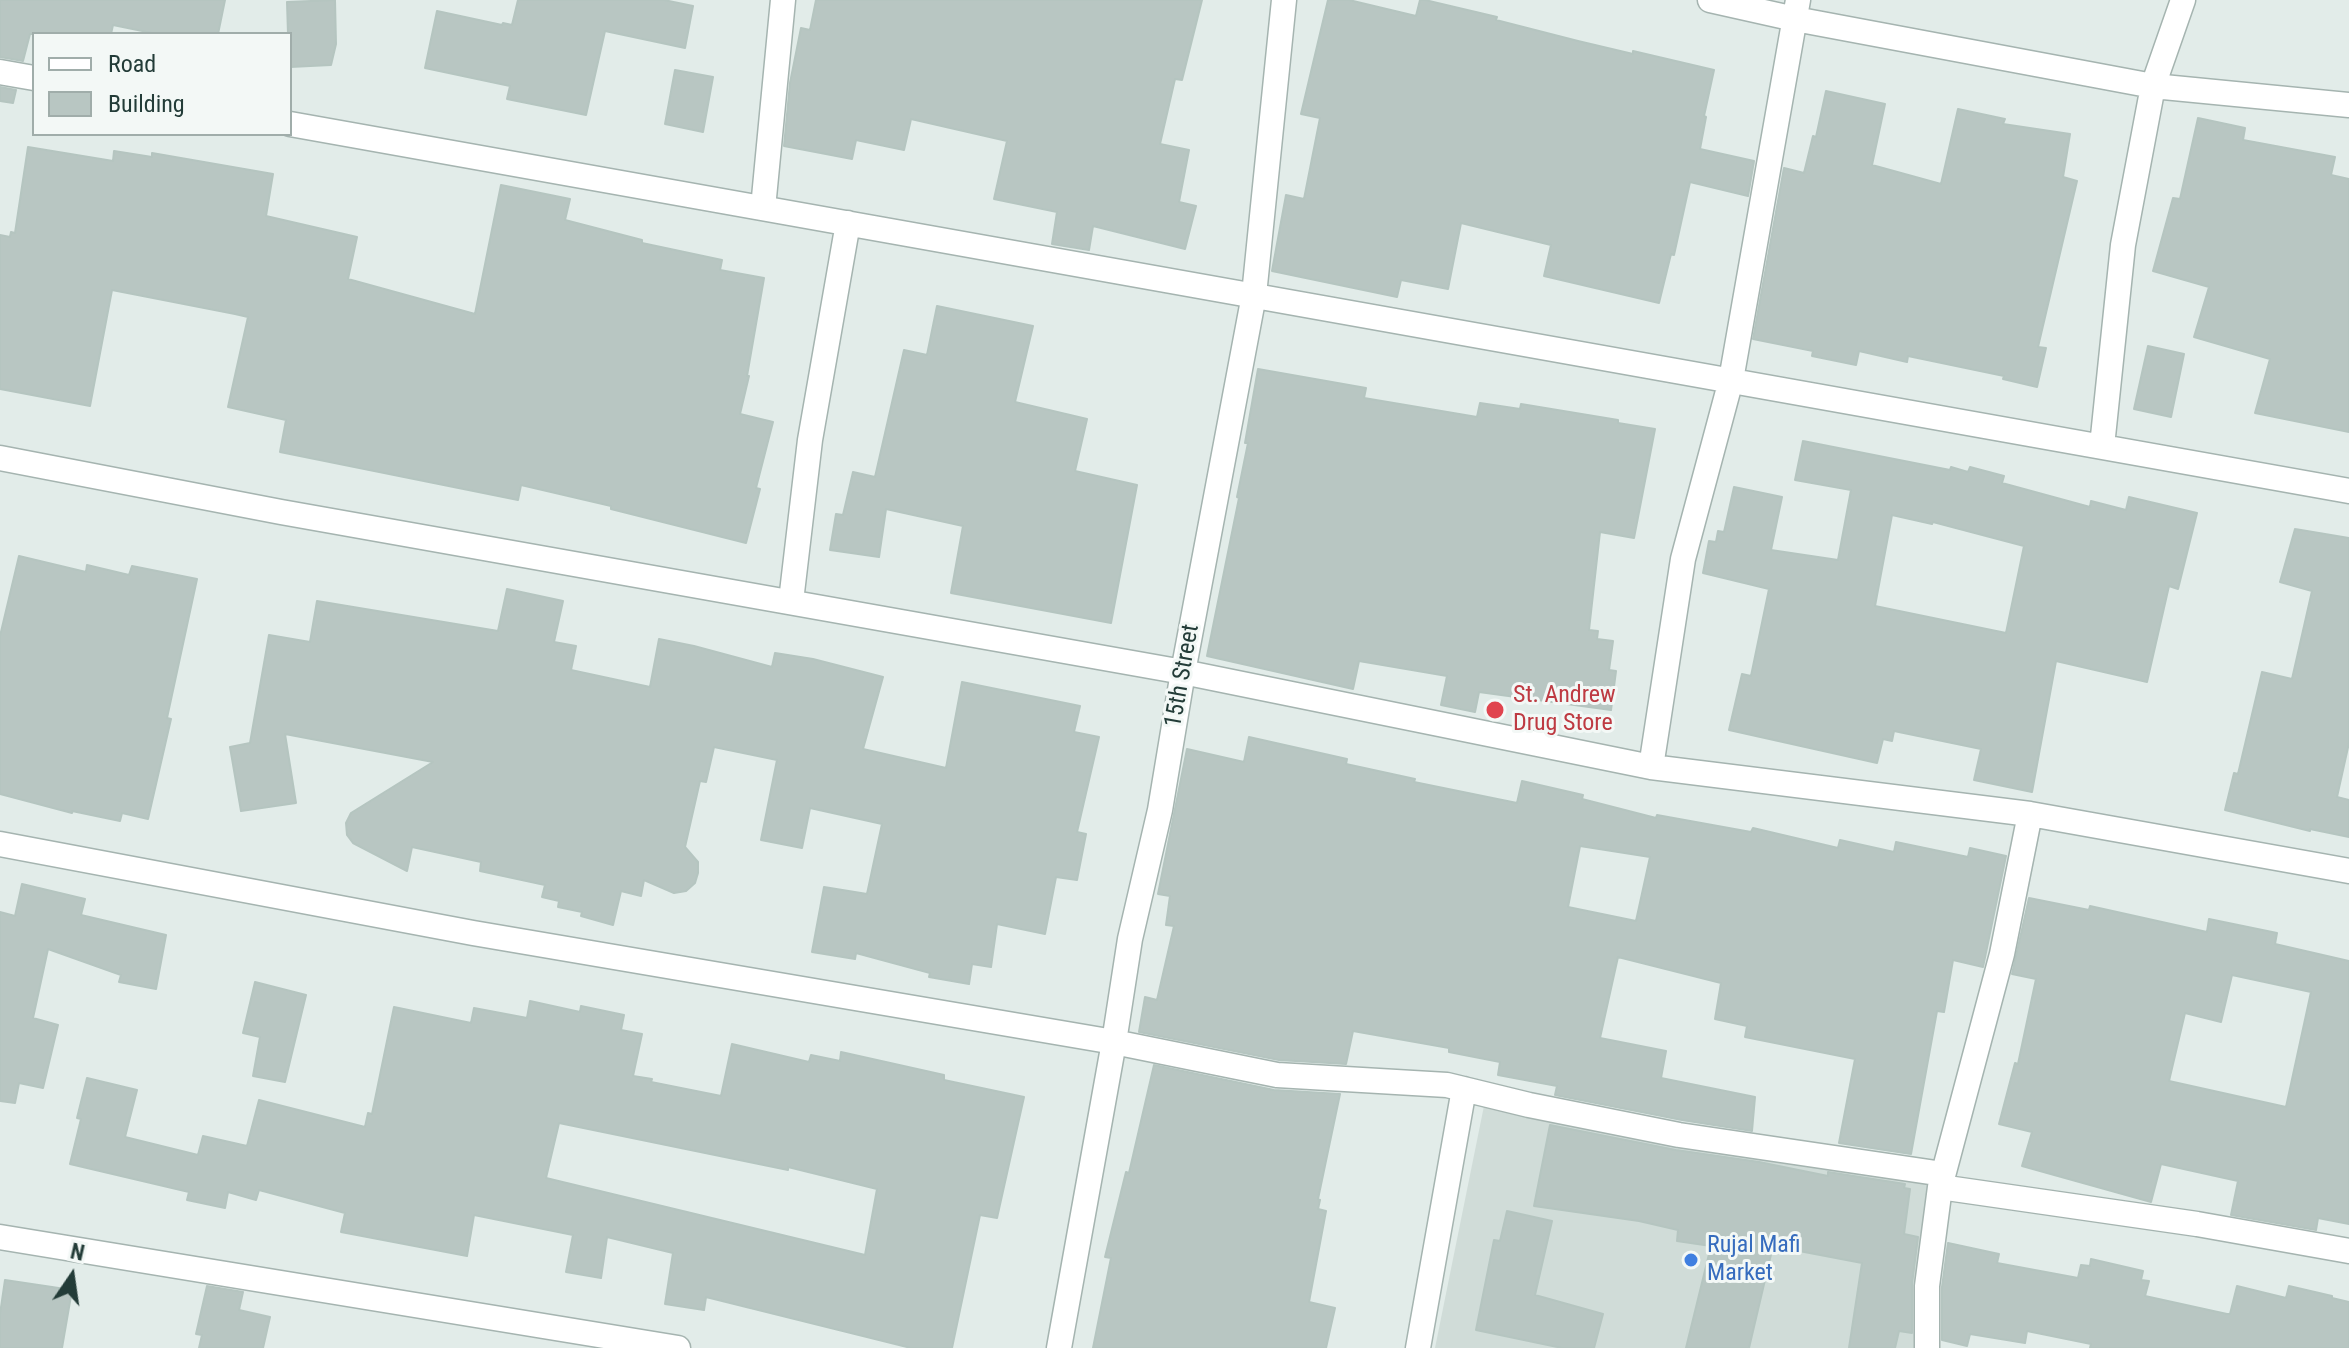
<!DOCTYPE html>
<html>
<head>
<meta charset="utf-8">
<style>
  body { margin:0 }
  #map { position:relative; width:2349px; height:1348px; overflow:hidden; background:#e2ece9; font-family:"Roboto Condensed",sans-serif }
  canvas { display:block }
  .legend { position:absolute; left:32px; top:32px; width:260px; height:104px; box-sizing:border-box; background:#f3f8f6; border:2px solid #a0adaa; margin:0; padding:10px 14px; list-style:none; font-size:24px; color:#233c38 }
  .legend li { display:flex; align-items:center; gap:16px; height:40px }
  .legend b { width:40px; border:2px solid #a0adaa }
  .north { position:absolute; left:32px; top:1236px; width:80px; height:80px; -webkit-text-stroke:6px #f3f8f6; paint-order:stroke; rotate:13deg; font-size:22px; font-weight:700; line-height:32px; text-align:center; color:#233c38 }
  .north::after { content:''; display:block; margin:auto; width:28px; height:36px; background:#233c38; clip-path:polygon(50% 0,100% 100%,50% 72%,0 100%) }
</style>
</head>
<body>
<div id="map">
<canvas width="2349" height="1348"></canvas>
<ul class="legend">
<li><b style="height:10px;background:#fff"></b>Road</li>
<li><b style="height:22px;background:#b8c6c2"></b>Building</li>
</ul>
<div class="north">N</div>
</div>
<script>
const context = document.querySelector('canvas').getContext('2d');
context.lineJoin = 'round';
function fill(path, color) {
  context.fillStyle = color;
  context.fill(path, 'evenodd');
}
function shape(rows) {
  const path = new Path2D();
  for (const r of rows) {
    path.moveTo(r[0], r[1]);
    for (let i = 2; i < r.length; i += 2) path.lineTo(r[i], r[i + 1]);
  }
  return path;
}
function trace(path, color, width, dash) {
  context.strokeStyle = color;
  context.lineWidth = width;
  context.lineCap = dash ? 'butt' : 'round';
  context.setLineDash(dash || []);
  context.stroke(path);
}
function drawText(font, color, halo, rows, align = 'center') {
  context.font = font + ' "Roboto Condensed",sans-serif';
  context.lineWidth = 6;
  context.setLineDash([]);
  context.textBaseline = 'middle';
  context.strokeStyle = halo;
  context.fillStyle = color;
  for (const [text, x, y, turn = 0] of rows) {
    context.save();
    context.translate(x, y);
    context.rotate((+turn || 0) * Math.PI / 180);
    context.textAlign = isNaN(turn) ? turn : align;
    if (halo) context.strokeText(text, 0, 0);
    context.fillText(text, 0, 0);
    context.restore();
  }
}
const built = shape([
  [1486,1096,1929,1173,1929,1348,1435,1348]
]);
const building = shape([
  [0,0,225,0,218,34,157,34,113,25,111,34,30,34,23,61,0,57,0,0],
  [335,0,336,44,331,65,290,67,290,34,288,34,287,2,335,0],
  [518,0,664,0,693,6,685,48,605,31,586,115,507,99,510,86,425,68,437,11,502,25,503,23,512,25,518,0],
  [816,0,1202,0,1182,80,1175,79,1160,144,1189,150,1179,202,1196,206,1185,249,1093,226,1089,250,1052,244,1057,212,994,199,1007,141,911,119,904,150,856,140,852,159,784,146,790,83,801,28,810,30,816,0],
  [1328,0,1349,0,1416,16,1420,0,1425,0,1497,17,1496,20,1578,41,1633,54,1633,51,1714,70,1704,116,1706,117,1700,149,1754,161,1748,196,1690,182,1674,255,1671,254,1659,303,1544,276,1551,245,1461,223,1448,289,1401,280,1397,297,1272,271,1286,195,1304,199,1320,118,1301,114,1328,0],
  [675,70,713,77,703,132,665,124,675,70],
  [0,87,16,90,13,103,0,101,0,87],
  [1826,91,1885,104,1872,165,1941,184,1958,109,2005,119,2003,124,2070,134,2063,177,2077,181,2038,347,2046,348,2037,387,2003,379,2004,376,1908,356,1907,362,1859,351,1856,365,1812,356,1813,351,1753,339,1784,168,1804,173,1813,136,1816,137,1826,91],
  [2198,118,2245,128,2243,140,2335,157,2331,175,2349,179,2349,432,2255,413,2270,359,2194,337,2209,287,2153,271,2173,198,2180,199,2198,118],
  [28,147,113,161,114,151,152,157,152,153,273,174,266,216,357,237,348,279,475,314,501,185,570,199,565,220,642,240,642,243,722,260,720,270,764,278,747,376,749,376,740,414,773,422,756,488,760,489,746,543,611,509,611,506,521,485,518,500,280,452,286,420,228,407,248,317,235,314,112,290,90,406,0,389,0,235,10,237,11,232,15,233,28,147],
  [937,306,1033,326,1015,402,1087,419,1075,471,1137,485,1111,623,951,593,963,526,886,509,879,557,830,550,836,514,843,515,853,472,875,477,904,350,927,355,937,306],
  [2148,346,2184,354,2171,417,2134,409,2148,346],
  [1258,369,1366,388,1364,398,1477,417,1480,403,1520,409,1521,404,1618,420,1618,423,1655,429,1634,538,1600,532,1589,630,1598,631,1597,639,1613,641,1609,670,1616,671,1611,710,1479,692,1475,712,1441,705,1447,676,1359,661,1353,689,1207,656,1239,498,1237,497,1248,443,1245,443,1258,369],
  [1803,441,1950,470,1951,467,1968,472,1970,467,2004,476,2002,483,2090,507,2091,501,2126,510,2129,497,2197,513,2178,589,2169,586,2147,682,2056,661,2032,792,1974,780,1981,749,1894,731,1892,741,1883,739,1877,763,1729,730,1742,674,1751,676,1769,589,1703,573,1709,541,1716,542,1718,531,1724,532,1734,487,1782,497,1771,550,1838,560,1851,490,1795,480,1803,441],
  [1892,515,1932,524,1933,522,2024,546,2006,633,1875,606,1892,515],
  [2295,529,2349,538,2349,743,2337,797,2349,800,2349,837,2310,829,2310,831,2225,810,2234,773,2238,774,2262,672,2292,679,2312,591,2280,582,2295,529],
  [19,556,86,572,87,565,129,575,132,566,197,579,167,718,171,719,148,819,122,813,120,821,72,811,72,813,0,794,0,636,19,556],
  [507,589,563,601,554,642,576,646,571,670,650,687,659,639,694,646,772,667,775,653,813,659,883,677,863,749,946,768,962,682,1080,706,1074,732,1099,737,1077,832,1086,834,1077,880,1056,877,1045,934,997,924,991,967,972,964,969,984,929,977,930,973,856,953,855,959,812,952,824,887,867,894,882,824,810,808,802,848,761,840,777,760,714,747,706,782,700,781,685,847,698,862,698,873,695,883,686,891,674,893,644,880,641,896,621,891,613,925,581,916,582,912,558,907,559,901,542,897,545,885,480,871,481,862,412,847,407,871,353,843,347,835,346,823,351,813,433,762,285,734,296,803,241,811,230,747,250,743,269,635,310,642,317,601,498,631,507,589],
  [1249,737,1347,759,1346,764,1415,779,1414,782,1517,803,1522,781,1583,795,1582,799,1656,818,1657,815,1751,832,1753,828,1838,848,1840,840,1894,852,1896,842,1968,857,1970,848,2006,856,1983,967,1953,960,1944,1012,1937,1011,1911,1154,1839,1143,1855,1059,1745,1037,1747,1026,1715,1019,1721,983,1618,957,1600,1038,1666,1051,1661,1078,1755,1097,1752,1131,1682,1120,1555,1095,1557,1086,1498,1075,1500,1062,1449,1052,1449,1048,1353,1031,1346,1064,1279,1060,1139,1032,1145,997,1157,1000,1174,926,1166,925,1170,896,1158,894,1187,749,1244,762,1249,737],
  [1580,846,1650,857,1636,921,1568,907,1580,846],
  [22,884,85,899,81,915,166,935,156,989,119,982,121,975,48,949,33,1018,58,1025,43,1088,19,1083,15,1103,0,1101,0,912,15,916,22,884],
  [2029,898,2089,910,2090,906,2207,932,2209,919,2277,933,2275,944,2349,961,2349,1224,2318,1218,2316,1230,2231,1215,2238,1181,2161,1164,2151,1202,2022,1166,2032,1132,1999,1124,2015,1063,2018,1064,2036,979,2012,974,2029,898],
  [2232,975,2311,992,2286,1107,2169,1081,2185,1013,2221,1022,2232,975],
  [255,982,306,995,285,1082,253,1076,260,1037,243,1033,255,982],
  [530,1001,580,1012,581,1006,624,1015,621,1030,642,1034,633,1076,652,1079,651,1082,721,1096,732,1044,809,1062,811,1055,840,1061,841,1052,944,1075,944,1080,1024,1097,997,1218,980,1215,952,1348,911,1348,706,1297,704,1310,665,1304,673,1253,607,1237,601,1278,566,1272,573,1235,474,1215,467,1256,341,1232,345,1213,259,1190,256,1200,228,1192,225,1208,187,1200,189,1192,70,1164,81,1119,77,1118,87,1078,137,1090,125,1137,198,1155,203,1136,247,1146,259,1100,365,1127,368,1113,372,1114,394,1007,471,1023,474,1008,527,1018,530,1001],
  [559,1123,788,1170,788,1167,877,1189,865,1255,546,1178,559,1123],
  [1154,1065,1274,1090,1340,1094,1318,1199,1320,1200,1318,1209,1326,1211,1309,1302,1335,1308,1326,1348,1093,1348,1111,1258,1105,1257,1126,1172,1129,1173,1154,1065],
  [1550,1125,1676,1150,1759,1162,1828,1176,1828,1172,1905,1184,1904,1188,1910,1189,1904,1234,1918,1237,1912,1284,1912,1333,1899,1331,1895,1348,1849,1348,1862,1263,1773,1246,1749,1348,1686,1348,1711,1246,1677,1241,1678,1230,1639,1221,1534,1206,1550,1125],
  [1507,1211,1552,1221,1535,1295,1603,1314,1594,1348,1562,1348,1476,1330,1494,1240,1500,1241,1507,1211],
  [1948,1243,1999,1254,1997,1263,2078,1278,2081,1265,2090,1266,2091,1259,2143,1271,2141,1280,2149,1281,2145,1296,2227,1314,2230,1314,2237,1286,2286,1298,2289,1286,2332,1296,2332,1298,2349,1302,2349,1348,2090,1348,2091,1344,2027,1331,2025,1343,1970,1334,1967,1346,1942,1340,1942,1287,1948,1243],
  [5,1280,72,1290,62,1348,0,1348,0,1314,5,1280],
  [207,1286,243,1292,239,1310,270,1317,263,1348,199,1348,202,1335,196,1334,207,1286]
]);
const minor = shape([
  [1710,0,1795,19,2153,86,2349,105],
  [0,72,34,78],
  [290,124,2349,491],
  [763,208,783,0],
  [2102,446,2123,245,2153,86,2183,0],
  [0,458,281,512,1183,672,1651,767,2030,814,2349,871],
  [791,601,810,440,848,223],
  [1651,767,1683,559,1731,380,1798,0],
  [0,844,473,933,1114,1042,1277,1075,1447,1085,1529,1105,1679,1135,1943,1174],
  [1940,1187,2197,1224,2349,1251],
  [0,1237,678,1348],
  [1059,1348,1114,1042,1130,939,1160,810,1183,672,1254,295,1284,0],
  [1418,1348,1464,1089],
  [1927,1348,1927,1286,1940,1187,2002,954,2030,814]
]);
const markers = [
  [1495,710,10,"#e0444e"],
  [1691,1260,8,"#3f7fe0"]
];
const streetNames = [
  ["15th Street",1183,676,-80]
];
const healthNames = [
  ["St. Andrew",1513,696],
  ["Drug Store",1513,724]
];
const shopNames = [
  ["Rujal Mafi",1707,1246],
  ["Market",1707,1274]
];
fill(built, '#d0dcd8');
fill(building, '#b8c6c2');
trace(building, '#b5c5c0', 2);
trace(minor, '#a5b4b0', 27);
trace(minor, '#fff', 24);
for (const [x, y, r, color] of markers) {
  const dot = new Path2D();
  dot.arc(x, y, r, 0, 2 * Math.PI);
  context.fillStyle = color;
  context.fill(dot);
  trace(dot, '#f3f8f6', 3);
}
drawText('24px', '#233c38', '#f3f8f6', streetNames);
drawText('24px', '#be3a42', '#f3f8f6', healthNames, 'left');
drawText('24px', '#366cbe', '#f3f8f6', shopNames, 'left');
</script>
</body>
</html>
